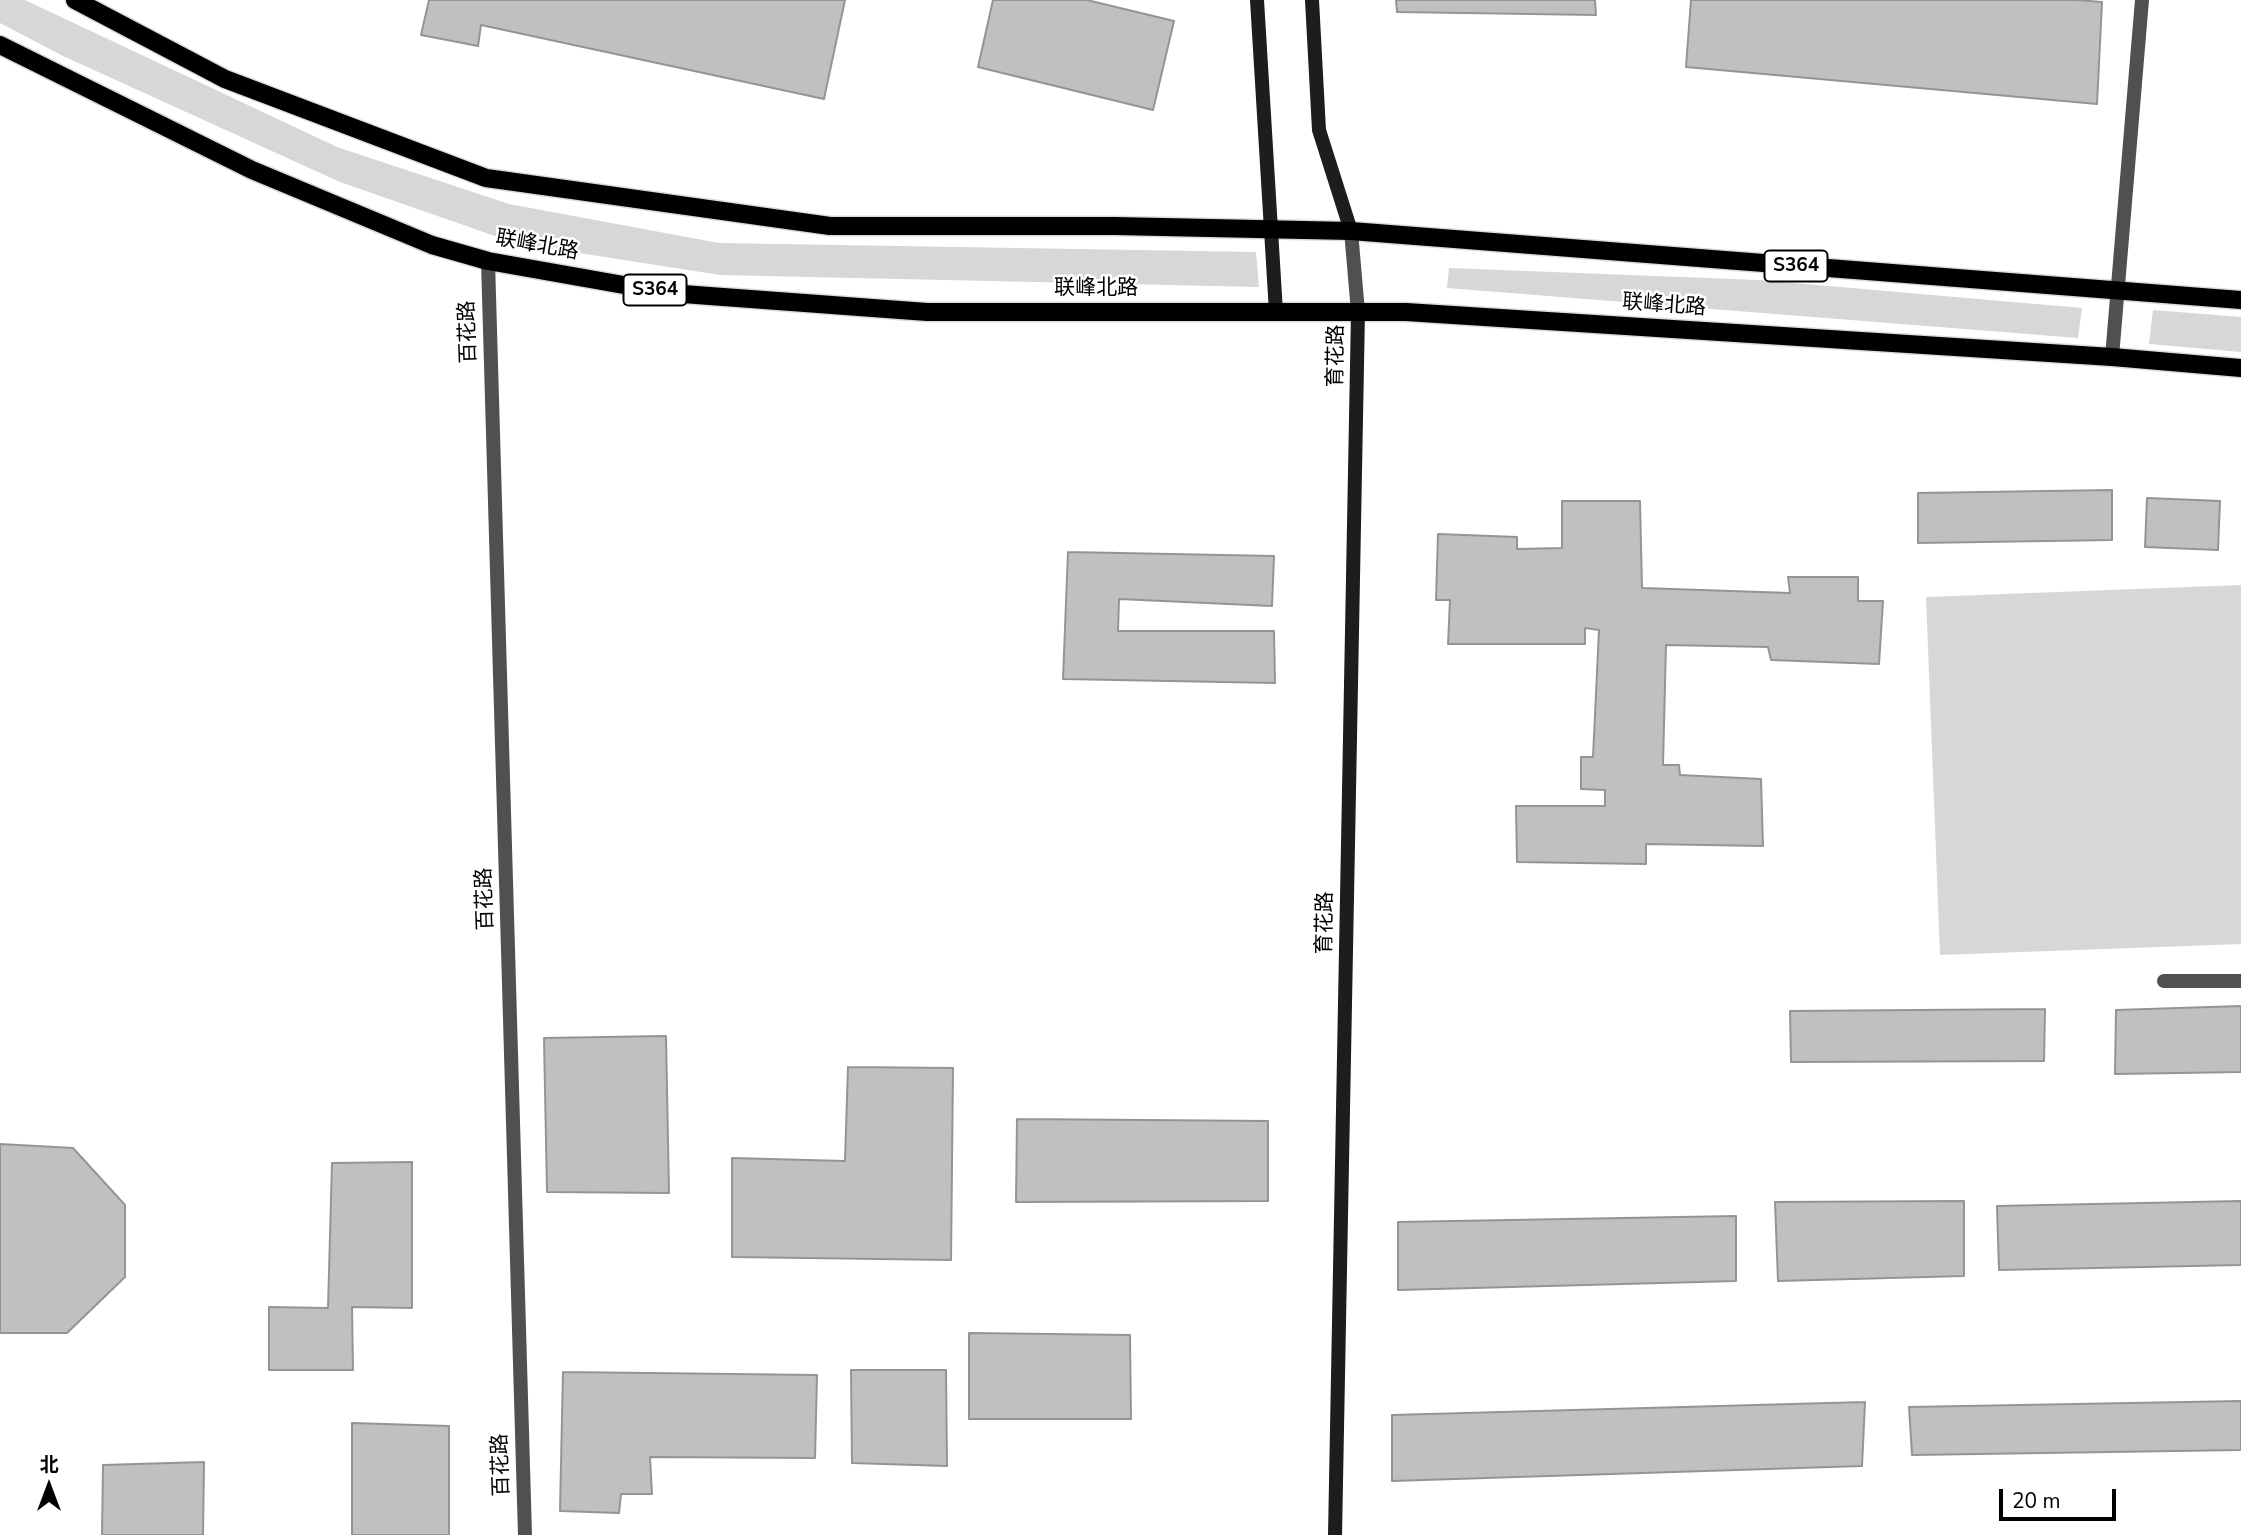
<!DOCTYPE html>
<html>
<head>
<meta charset="utf-8">
<style>
  body { margin:0 }
  #map { position:relative; width:2241px; height:1535px; overflow:hidden; background:#fff; font-family:"Nunito Sans","Noto Sans SC",sans-serif }
  canvas { display:block }
  .north { position:absolute; left:14px; top:1451px; width:70px; height:70px; -webkit-text-stroke:5px #fff; paint-order:stroke; rotate:0deg; font-size:19px; font-weight:700; line-height:28px; text-align:center; color:#000 }
  .north::after { content:''; display:block; margin:auto; width:24px; height:32px; background:#000; clip-path:polygon(50% 0,100% 100%,50% 72%,0 100%) }
  .scale { position:absolute; left:1999px; top:1489px; width:117px; height:32px; box-sizing:border-box; border:4px solid #000; border-top:0; padding-left:9px; font-size:21px; line-height:24px; white-space:nowrap; color:#000; -webkit-text-stroke:5px #fff; paint-order:stroke }
</style>
</head>
<body>
<div id="map">
<canvas width="2241" height="1535"></canvas>
<div class="north">北</div>
<div class="scale">20 m</div>
</div>
<script>
const context = document.querySelector('canvas').getContext('2d');
context.lineJoin = 'round';
function fill(path, color) {
  context.fillStyle = color;
  context.fill(path, 'evenodd');
}
function shape(rows) {
  const path = new Path2D();
  for (const r of rows) {
    path.moveTo(r[0], r[1]);
    for (let i = 2; i < r.length; i += 2) path.lineTo(r[i], r[i + 1]);
  }
  return path;
}
function trace(path, color, width, dash) {
  context.strokeStyle = color;
  context.lineWidth = width;
  context.lineCap = dash ? 'butt' : 'round';
  context.setLineDash(dash || []);
  context.stroke(path);
}
function drawText(font, color, halo, rows, align = 'center') {
  context.font = font + ' "Nunito Sans","Noto Sans SC",sans-serif';
  context.lineWidth = 5;
  context.setLineDash([]);
  context.textBaseline = 'middle';
  context.strokeStyle = halo;
  context.fillStyle = color;
  for (const [text, x, y, turn = 0] of rows) {
    context.save();
    context.translate(x, y);
    context.rotate((+turn || 0) * Math.PI / 180);
    context.textAlign = isNaN(turn) ? turn : align;
    if (halo) context.strokeText(text, 0, 0);
    context.fillText(text, 0, 0);
    context.restore();
  }
}
const green = shape([
  [0,0,25,0,337,147,509,204,719,243,1256,252,1259,287,720,275,515,243,340,182,63,56,0,23],
  [1449,268,1759,280,2082,308,2078,338,1447,288],
  [2153,310,2241,317,2241,352,2149,344],
  [2241,585,2241,944,1940,955,1926,597]
]);
const building = shape([
  [429,0,845,0,824,99,481,25,478,46,421,35,429,0],
  [993,0,1087,0,1174,21,1153,110,978,67,993,0],
  [1396,0,1595,0,1596,15,1397,12,1396,0],
  [1691,0,2077,0,2102,2,2097,104,1686,67,1691,0],
  [2112,490,2112,540,1918,543,1918,493,2112,490],
  [2147,498,2220,501,2218,550,2145,547,2147,498],
  [1562,501,1640,501,1642,588,1790,593,1788,577,1858,577,1858,601,1883,601,1879,664,1771,660,1768,647,1666,645,1663,765,1679,765,1680,775,1761,779,1763,846,1646,844,1646,864,1517,862,1516,806,1605,806,1605,790,1581,789,1581,757,1593,757,1599,630,1585,628,1585,644,1448,644,1450,600,1436,600,1438,534,1517,537,1517,549,1562,548,1562,501],
  [1068,552,1274,556,1272,606,1119,599,1118,631,1274,631,1275,683,1063,679,1068,552],
  [2241,1006,2241,1072,2115,1074,2116,1010,2241,1006],
  [2045,1009,2044,1061,1791,1062,1790,1011,2045,1009],
  [666,1036,669,1193,547,1192,544,1038,666,1036],
  [848,1067,953,1068,951,1260,732,1257,732,1158,845,1161,848,1067],
  [1017,1119,1268,1121,1268,1201,1016,1202,1017,1119],
  [0,1144,73,1148,125,1205,125,1277,67,1333,0,1333,0,1144],
  [412,1162,412,1308,352,1307,353,1370,269,1370,269,1307,328,1308,332,1163,412,1162],
  [1964,1201,1964,1276,1778,1281,1775,1202,1964,1201],
  [2241,1201,2241,1265,1999,1270,1997,1206,2241,1201],
  [1736,1216,1736,1281,1398,1290,1398,1222,1736,1216],
  [969,1333,1130,1335,1131,1419,969,1419,969,1333],
  [851,1370,946,1370,947,1466,852,1463,851,1370],
  [563,1372,817,1375,815,1458,650,1457,652,1494,621,1494,619,1513,560,1511,563,1372],
  [2241,1401,2241,1450,1912,1455,1909,1407,2241,1401],
  [1865,1402,1862,1466,1392,1481,1392,1415,1865,1402],
  [352,1423,449,1426,449,1535,352,1535,352,1423],
  [204,1462,203,1535,102,1535,103,1465,204,1462]
]);
const street = shape([
  [1351,231,1358,312],
  [488,261,525,1535],
  [2112,357,2142,0],
  [2164,981,2241,981]
]);
const secondary = shape([
  [1257,0,1276,312],
  [1312,0,1319,130,1351,231],
  [1335,1535,1358,312]
]);
const primary = shape([
  [75,0,225,79,486,178,830,226,1115,226,1351,231,2241,300],
  [0,45,252,170,432,245,488,261,669,293,927,312,1406,312,2112,357,2241,368]
]);
const shields = [
  [1796,266,63],
  [655,290,63]
];
const shieldNames = [
  ["S364",1796,266],
  ["S364",655,290]
];
const streetNames = [
  ["联峰北路",537,246,10],
  ["联峰北路",1096,289],
  ["联峰北路",1664,306,4],
  ["百花路",469,332,-92],
  ["育花路",1337,356,-89],
  ["百花路",486,899,-92],
  ["育花路",1326,923,-89],
  ["百花路",502,1465,-92]
];
fill(green, '#d7d7d7');
fill(building, '#c0c0c0');
trace(building, '#949494', 2);
trace(primary, '#dbdbdb', 21);
trace(street, '#505050', 14);
trace(secondary, '#1d1d1d', 14);
trace(primary, '#000', 18);
for (const [x, y, w] of shields) {
  const box = new Path2D();
  box.roundRect(x - w / 2, y - 15.5, w, 31, 5);
  context.fillStyle = '#fff';
  context.fill(box);
  trace(box, '#000', 2);
}
drawText('bold 19px', '#000', null, shieldNames);
drawText('21px', '#000', '#fff', streetNames);
</script>
</body>
</html>
